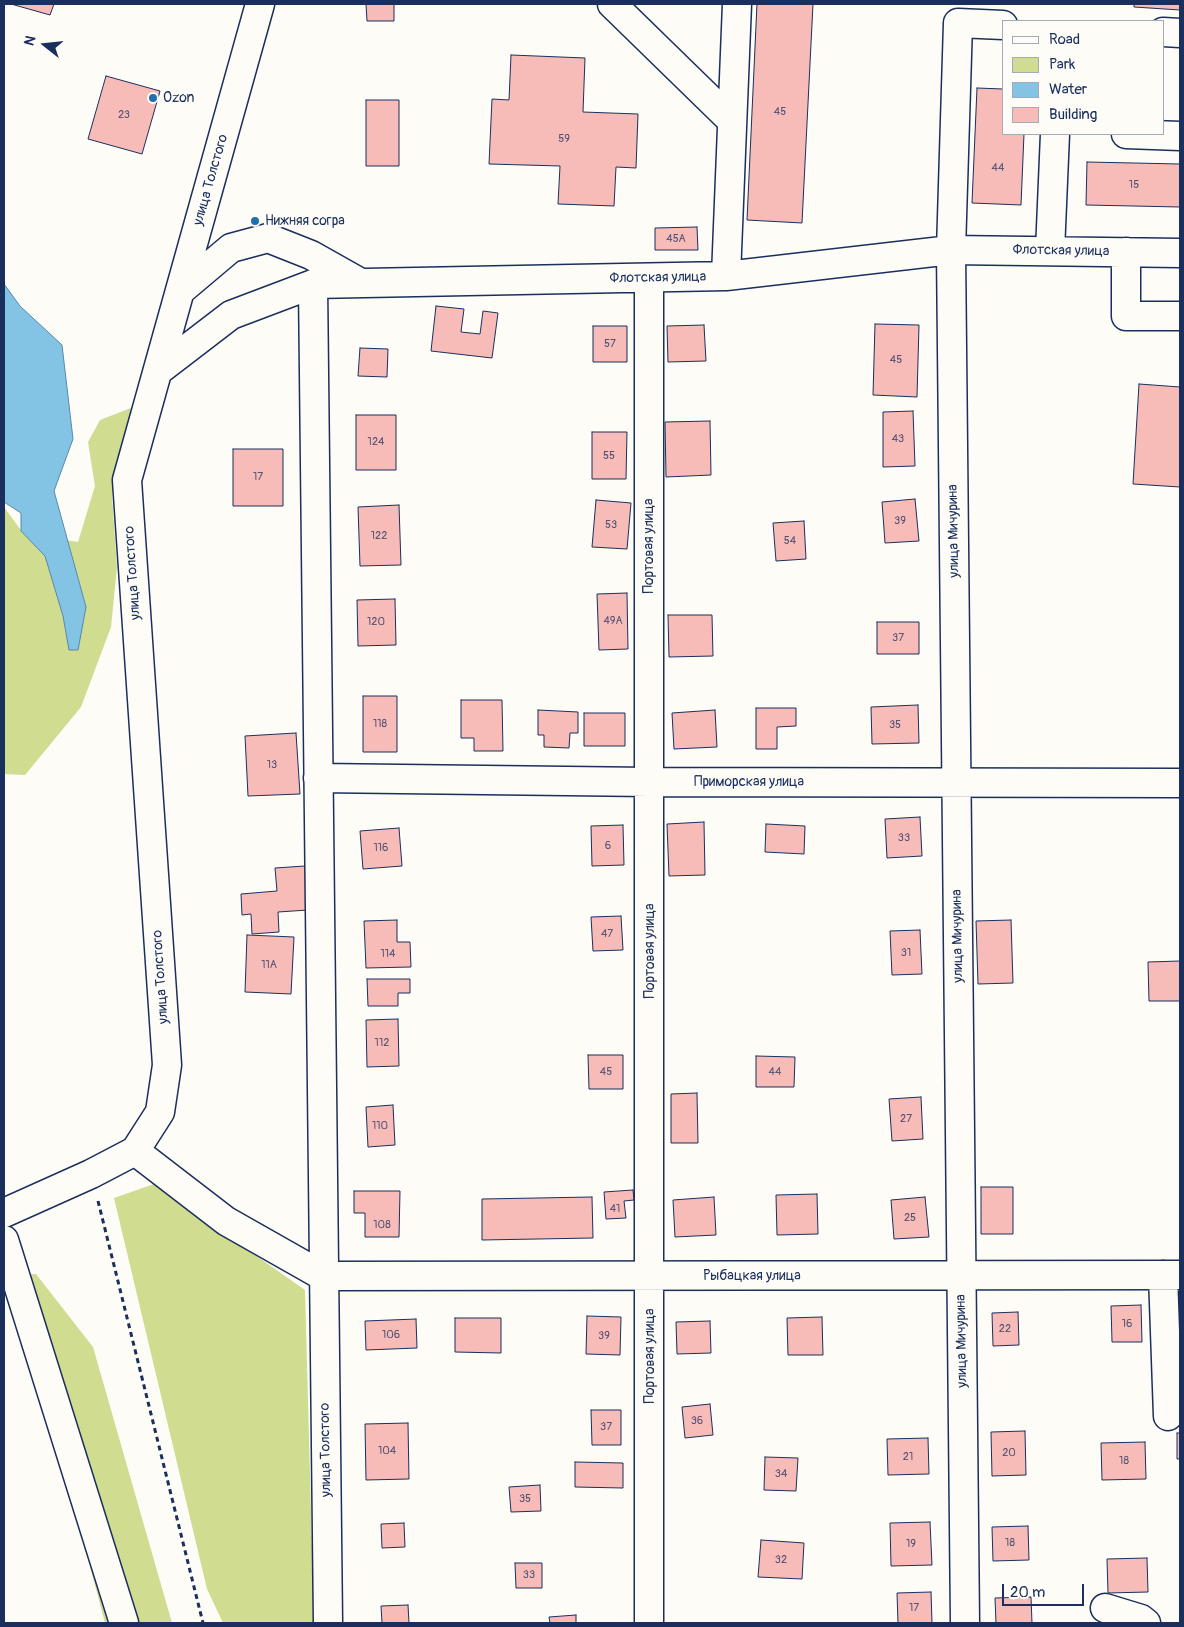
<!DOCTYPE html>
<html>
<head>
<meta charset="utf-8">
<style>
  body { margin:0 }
  #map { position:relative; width:1184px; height:1627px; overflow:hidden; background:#fdfcf7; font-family:Pangolin,sans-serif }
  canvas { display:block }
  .frame { position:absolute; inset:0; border:5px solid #1b2f5e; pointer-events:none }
  .legend { position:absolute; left:1002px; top:20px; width:162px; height:115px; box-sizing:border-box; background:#fdfcf7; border:1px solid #a3aaba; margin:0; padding:6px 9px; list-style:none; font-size:15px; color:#1b2f5e }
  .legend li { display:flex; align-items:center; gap:10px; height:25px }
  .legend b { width:25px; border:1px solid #a3aaba }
  .north { position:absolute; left:20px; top:20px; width:50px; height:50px; -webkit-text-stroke:4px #fdfcf7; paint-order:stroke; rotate:286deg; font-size:14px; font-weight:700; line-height:20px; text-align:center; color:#1b2f5e }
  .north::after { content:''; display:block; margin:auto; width:18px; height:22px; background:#1b2f5e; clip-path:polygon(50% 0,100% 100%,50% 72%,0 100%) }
  .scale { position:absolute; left:1002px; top:1584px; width:82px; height:22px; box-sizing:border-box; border:2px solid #1b2f5e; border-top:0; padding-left:6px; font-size:15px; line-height:18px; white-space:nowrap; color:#1b2f5e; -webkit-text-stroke:4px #fdfcf7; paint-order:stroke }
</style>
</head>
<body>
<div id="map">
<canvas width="1184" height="1627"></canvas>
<div class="frame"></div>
<ul class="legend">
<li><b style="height:6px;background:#fdfcf7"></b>Road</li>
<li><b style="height:14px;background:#d0dc90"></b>Park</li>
<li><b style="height:14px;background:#83c4e4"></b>Water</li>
<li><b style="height:14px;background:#f7bbb8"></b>Building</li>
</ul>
<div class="north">N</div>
<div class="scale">20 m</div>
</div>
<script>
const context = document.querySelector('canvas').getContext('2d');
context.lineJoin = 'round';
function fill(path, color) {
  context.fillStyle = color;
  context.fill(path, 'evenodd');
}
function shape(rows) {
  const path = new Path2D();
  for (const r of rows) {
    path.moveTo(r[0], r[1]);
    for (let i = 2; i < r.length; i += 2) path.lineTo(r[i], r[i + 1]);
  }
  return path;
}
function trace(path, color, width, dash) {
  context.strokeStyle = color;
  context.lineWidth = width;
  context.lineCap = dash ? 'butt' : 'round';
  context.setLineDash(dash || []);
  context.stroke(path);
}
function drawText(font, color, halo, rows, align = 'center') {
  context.font = font + ' Pangolin,sans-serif';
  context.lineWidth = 5;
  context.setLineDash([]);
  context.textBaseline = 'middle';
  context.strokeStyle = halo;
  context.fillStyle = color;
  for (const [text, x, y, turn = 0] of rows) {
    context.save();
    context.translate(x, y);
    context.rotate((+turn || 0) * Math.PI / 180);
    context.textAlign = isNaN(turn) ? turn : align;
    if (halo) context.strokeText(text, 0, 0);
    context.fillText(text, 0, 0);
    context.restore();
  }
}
const green = shape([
  [131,408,112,495,117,567,111,627,81,707,25,775,4,774,4,507,23,533,78,542,95,486,88,442,100,420],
  [154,1184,305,1290,314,1623,223,1623,207,1589,114,1198],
  [36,1274,93,1347,172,1623,105,1623,13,1275]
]);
const water = shape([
  [4,284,20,306,62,345,73,439,54,491,86,607,78,650,69,650,63,616,45,556,21,531,21,513,4,502,4,284]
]);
const building = shape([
  [11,4,54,4,50,15,11,4],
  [366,4,394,4,394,21,367,21,366,4],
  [757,4,813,4,802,223,747,220,757,4],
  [1134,4,1180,4,1180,10,1134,7,1134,4],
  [511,55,585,58,583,112,638,114,636,168,616,167,614,206,558,204,560,166,489,164,492,99,509,100,511,55],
  [106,76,160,91,142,154,88,139,106,76],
  [977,88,1003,89,1003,134,1024,134,1021,205,972,203,977,88],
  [366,100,399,100,399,166,366,166,366,100],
  [1087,162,1180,164,1180,207,1086,205,1087,162],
  [697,227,698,250,655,250,655,228,697,227],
  [436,306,464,309,461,332,480,334,483,311,498,313,492,358,431,351,436,306],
  [875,324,919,325,917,397,873,395,875,324],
  [704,325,706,361,668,362,667,326,704,325],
  [593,326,627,326,627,362,593,362,593,326],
  [360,348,388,349,387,377,358,376,360,348],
  [1139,384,1180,387,1180,487,1133,484,1139,384],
  [913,411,915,466,883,467,883,412,913,411],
  [356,415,396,415,396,470,356,470,356,415],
  [710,421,711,475,666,477,665,422,710,421],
  [592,432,627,432,626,479,592,479,592,432],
  [233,449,283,449,283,506,233,506,233,449],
  [915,499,919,541,885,543,882,502,915,499],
  [596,500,631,503,627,549,592,547,596,500],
  [399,505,401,565,360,566,358,507,399,505],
  [804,521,806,559,776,561,773,523,804,521],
  [627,593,628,649,599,650,597,594,627,593],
  [395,599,396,645,358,646,357,600,395,599],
  [668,615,712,615,713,656,669,657,668,615],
  [877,622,919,622,919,654,877,654,877,622],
  [363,696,397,696,397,752,363,752,363,696],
  [461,700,502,700,503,751,474,751,474,738,461,738,461,700],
  [918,705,919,743,872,744,871,707,918,705],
  [756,708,796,708,796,726,777,727,777,749,756,749,756,708],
  [538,710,578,712,578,733,570,733,569,748,544,747,544,735,538,735,538,710],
  [715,710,717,747,674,749,672,713,715,710],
  [584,713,625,713,625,746,584,746,584,713],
  [296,733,300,794,248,796,245,736,296,733],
  [920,817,922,856,887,858,885,819,920,817],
  [704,822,705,875,669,876,667,824,704,822],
  [766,824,805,826,804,854,765,852,766,824],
  [623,825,624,865,592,866,591,826,623,825],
  [399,828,402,866,363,869,360,831,399,828],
  [305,866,308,910,278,912,279,932,252,934,251,914,242,915,241,894,277,891,275,868,305,866],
  [621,916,623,950,593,951,591,917,621,916],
  [397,920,397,942,410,942,411,967,366,968,364,921,397,920],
  [1011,920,1013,983,978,984,976,921,1011,920],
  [920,930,922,974,892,975,890,931,920,930],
  [247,935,294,937,291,994,245,992,247,935],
  [1180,961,1180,1001,1149,1001,1148,962,1180,961],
  [367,979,410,979,410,993,398,993,398,1006,368,1006,367,979],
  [398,1019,399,1066,367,1067,366,1020,398,1019],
  [588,1055,623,1055,623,1089,589,1089,588,1055],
  [756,1056,795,1057,794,1087,756,1087,756,1056],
  [697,1093,698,1143,671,1143,671,1094,697,1093],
  [921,1097,923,1139,892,1141,889,1099,921,1097],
  [393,1105,395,1145,368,1147,366,1107,393,1105],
  [981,1187,1013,1187,1013,1234,981,1234,981,1187],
  [633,1190,634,1200,624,1201,626,1218,606,1219,604,1192,633,1190],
  [354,1191,400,1191,399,1237,365,1237,365,1213,354,1213,354,1191],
  [817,1194,818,1234,777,1235,776,1195,817,1194],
  [592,1197,593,1238,482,1240,482,1199,592,1197],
  [714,1197,716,1235,675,1237,673,1200,714,1197],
  [925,1197,929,1237,894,1239,891,1200,925,1197],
  [1141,1305,1142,1342,1112,1342,1111,1306,1141,1305],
  [1018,1312,1019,1345,993,1346,992,1313,1018,1312],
  [1176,1314,1180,1314,1180,1344,1176,1344,1176,1314],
  [587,1316,621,1317,620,1355,586,1354,587,1316],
  [822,1317,823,1355,788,1355,787,1318,822,1317],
  [455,1318,501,1318,501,1353,455,1352,455,1318],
  [416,1319,417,1348,366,1350,365,1321,416,1319],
  [710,1321,711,1353,677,1354,676,1322,710,1321],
  [710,1404,713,1435,685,1438,682,1407,710,1404],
  [591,1410,621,1410,621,1445,592,1445,591,1410],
  [408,1423,409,1479,366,1480,365,1424,408,1423],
  [1025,1431,1026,1475,992,1476,991,1432,1025,1431],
  [1177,1433,1180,1433,1180,1459,1177,1459,1177,1433],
  [928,1438,929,1474,888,1475,887,1439,928,1438],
  [1145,1442,1146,1479,1102,1480,1101,1443,1145,1442],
  [765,1457,798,1458,796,1491,764,1490,765,1457],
  [575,1462,623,1463,623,1488,575,1487,575,1462],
  [540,1485,541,1511,511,1512,509,1487,540,1485],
  [930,1522,932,1565,891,1566,890,1523,930,1522],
  [404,1523,405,1547,382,1548,381,1524,404,1523],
  [1028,1526,1029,1560,993,1561,992,1527,1028,1526],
  [761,1540,804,1543,802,1579,758,1577,761,1540],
  [1147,1558,1148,1592,1108,1593,1107,1559,1147,1558],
  [515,1563,542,1563,542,1588,516,1588,515,1563],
  [931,1592,932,1623,898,1623,897,1593,931,1592],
  [1031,1597,1032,1623,996,1623,995,1598,1031,1597],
  [408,1605,409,1623,382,1623,381,1606,408,1605],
  [576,1615,576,1623,550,1623,549,1617,576,1615]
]);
const path = shape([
  [98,1201,203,1623]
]);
const minor = shape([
  [612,4,732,121],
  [1163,32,1180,33],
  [1126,134,1180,136],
  [1050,251,1055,134],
  [1126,252,1126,316,1180,316],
  [726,276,737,4],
  [313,284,328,1623],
  [180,291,231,248,268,238,311,255,359,282],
  [158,371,231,315,313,284,726,276,951,250,1180,253],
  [318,778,649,782,1180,783],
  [135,1151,226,1221,323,1276,1180,1275],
  [4,1213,91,1174,135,1151,160,1112,167,1065,127,480,260,4],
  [4,1240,124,1623],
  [1163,1275,1168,1416],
  [1105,1608,1141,1619,1146,1623],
  [649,1623,649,279],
  [965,1623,951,250,958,23,1003,25]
]);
const markers = [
  [153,98,5,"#1f6fb2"],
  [255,221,5,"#1f6fb2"]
];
const numberNames = [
  ["45",780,112],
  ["23",124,115],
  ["59",564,139],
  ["44",998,168],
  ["15",1134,185],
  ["45А",676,239],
  ["57",610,344],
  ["45",896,360],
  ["43",898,439],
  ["124",376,442],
  ["55",609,456],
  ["17",258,477],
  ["39",900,521],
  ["53",611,525],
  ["122",379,536],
  ["54",790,541],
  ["49А",613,621],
  ["120",376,622],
  ["37",898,638],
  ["118",380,724],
  ["35",895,725],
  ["13",272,765],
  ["33",904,838],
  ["6",608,846],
  ["116",381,848],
  ["47",607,934],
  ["31",906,953],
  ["114",388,954],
  ["11А",269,965],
  ["112",382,1043],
  ["45",606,1072],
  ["44",775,1072],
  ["27",906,1119],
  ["110",380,1126],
  ["41",615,1209],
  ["25",910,1218],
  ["108",382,1225],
  ["16",1127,1324],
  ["22",1005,1329],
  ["106",391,1335],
  ["39",604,1336],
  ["36",697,1421],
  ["37",606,1427],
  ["104",387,1451],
  ["20",1009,1453],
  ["21",908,1457],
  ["18",1124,1461],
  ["34",781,1474],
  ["35",525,1499],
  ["18",1010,1543],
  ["19",911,1544],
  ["32",781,1560],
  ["33",529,1575],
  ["17",914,1608]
];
const poiNames = [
  ["Ozon",163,98],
  ["Нижняя согра",265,221]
];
const streetNames = [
  ["улица Толстого",211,180,-74],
  ["Флотская улица",1061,251,1],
  ["Флотская улица",658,278,-1],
  ["улица Мичурина",954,531,-91],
  ["Портовая улица",649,546,-90],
  ["улица Толстого",133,573,-94],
  ["Приморская улица",749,782],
  ["улица Мичурина",958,936,-91],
  ["Портовая улица",650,951,-90],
  ["улица Толстого",161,977,-94],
  ["Рыбацкая улица",752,1276],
  ["улица Мичурина",962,1341,-91],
  ["Портовая улица",650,1356,-90],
  ["улица Толстого",326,1450,-91]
];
fill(green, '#d0dc90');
fill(water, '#83c4e4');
trace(water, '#5988ae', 1);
fill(building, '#f7bbb8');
trace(building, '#1b2f5e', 1);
trace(minor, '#1b2f5e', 31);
trace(path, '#1b2f5e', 3, [5, 4]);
trace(minor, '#fdfcf7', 28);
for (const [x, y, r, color] of markers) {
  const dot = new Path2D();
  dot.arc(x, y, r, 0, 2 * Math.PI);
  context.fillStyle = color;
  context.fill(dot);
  trace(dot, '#fdfcf7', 2);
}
drawText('11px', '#525274', null, numberNames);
drawText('14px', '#1b2f5e', '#fdfcf7', poiNames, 'left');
drawText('14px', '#1b2f5e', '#fdfcf7', streetNames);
</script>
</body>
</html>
